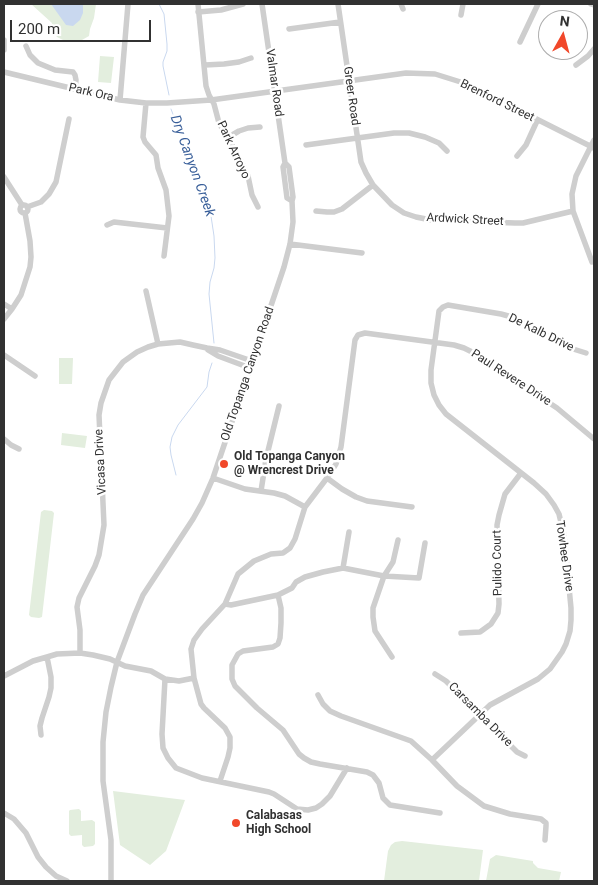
<!DOCTYPE html>
<html>
<head>
<meta charset="utf-8">
<style>
  body { margin:0 }
  #map { position:relative; width:598px; height:885px; overflow:hidden; background:#fff; font-family:Roboto,sans-serif }
  canvas { display:block }
  .frame { position:absolute; inset:0; border:5px solid #313131; pointer-events:none }
  .north { position:absolute; left:538px; top:10px; width:50px; height:50px; box-sizing:border-box; background:#fff; border:1px solid #adadad; border-radius:50%; rotate:7deg; font-size:14px; font-weight:700; line-height:20px; text-align:center; color:#313131 }
  .north::after { content:''; display:block; margin:auto; width:18px; height:22px; background:#f1482a; clip-path:polygon(50% 0,100% 100%,50% 72%,0 100%) }
  .scale { position:absolute; left:10px; top:20px; width:141px; height:22px; box-sizing:border-box; border:2px solid #313131; border-top:0; padding-left:6px; font-size:15px; line-height:18px; white-space:nowrap; color:#313131; -webkit-text-stroke:4px #fff; paint-order:stroke }
</style>
</head>
<body>
<div id="map">
<canvas width="598" height="885"></canvas>
<div class="frame"></div>
<div class="north">N</div>
<div class="scale">200 m</div>
</div>
<script>
const context = document.querySelector('canvas').getContext('2d');
context.lineJoin = 'round';
function fill(path, color) {
  context.fillStyle = color;
  context.fill(path, 'evenodd');
}
function shape(rows) {
  const path = new Path2D();
  for (const r of rows) {
    if (r.length === 3) {
      path.moveTo(r[0] + r[2], r[1]);
      path.arc(r[0], r[1], r[2], 0, 2 * Math.PI);
      continue;
    }
    path.moveTo(r[0], r[1]);
    for (let i = 2; i < r.length; i += 2) path.lineTo(r[i], r[i + 1]);
  }
  return path;
}
function trace(path, color, width, dash) {
  context.strokeStyle = color;
  context.lineWidth = width;
  context.lineCap = dash ? 'butt' : 'round';
  context.setLineDash(dash || []);
  context.stroke(path);
}
function drawText(font, color, halo, rows, align = 'center') {
  context.font = font + ' Roboto,sans-serif';
  context.lineWidth = 5;
  context.setLineDash([]);
  context.textBaseline = 'middle';
  context.strokeStyle = halo;
  context.fillStyle = color;
  for (const [text, x, y, turn = 0] of rows) {
    context.save();
    context.translate(x, y);
    context.rotate((+turn || 0) * Math.PI / 180);
    context.textAlign = isNaN(turn) ? turn : align;
    if (halo) context.strokeText(text, 0, 0);
    context.fillText(text, 0, 0);
    context.restore();
  }
}
const green = shape([
  [31,4,96,4,94,18,90,29,89,36,82,40,67,42,57,37,53,31,52,23],
  [100,56,114,57,111,83,98,82],
  [59,358,73,358,72,384,59,384],
  [62,433,87,436,85,448,61,445],
  [44,510,52,511,54,513,42,617,39,618,31,617,29,615,41,512],
  [113,791,185,800,166,851,150,865,120,845],
  [79,809,81,811,81,821,92,820,95,822,95,844,93,846,84,847,82,845,82,835,71,836,69,834,69,811,70,810],
  [402,841,483,850,479,881,384,881,388,851,391,845,395,842],
  [496,855,533,861,533,863,538,868,561,872,559,881,486,881,490,859]
]);
const water = shape([
  [51,4,83,4,83,13,80,20,73,26,66,25]
]);
const stream = shape([
  [159,4,164,14,167,44,167,51,163,62,163,66,169,95],
  [171,109,177,125,178,129,189,152,211,216,214,236,215,258,214,268,210,282,209,294,214,343],
  [176,475,171,455,170,447,172,437,178,425,207,387,209,372,212,363]
]);
const minor = shape([
  [198,4,206,86,209,95,214,104,219,123,240,159,248,176,252,195,258,207],
  [262,4,285,163,283,167,287,198,292,201],
  [338,4,361,162,366,173,373,185],
  [401,4,403,9],
  [591,4,594,5],
  [198,12,221,10,243,4],
  [461,15,463,4],
  [289,29,340,22],
  [4,40,4,50],
  [520,42,538,4],
  [26,46,30,55,38,63,55,70,73,72,75,75,76,80,75,89],
  [205,65,224,64,239,62,251,58],
  [576,65,588,56,594,49],
  [4,72,120,100,146,103,167,103,211,100,406,73,435,74,467,84,594,148],
  [120,100,128,4],
  [146,103,143,137,145,142,156,155,158,168,166,190,169,216,164,256],
  [227,138,239,131,248,128,260,127],
  [306,145,394,133,409,133,425,137,439,143,447,151],
  [517,156,526,145,537,121],
  [4,177,22,205],
  [24,209,4],
  [27,207,41,202,49,194,56,182,69,119],
  [316,211,327,212,334,212,342,209,373,185,392,205,404,213,416,217,431,220,515,223,523,223,573,211],
  [107,225,114,222,167,228],
  [290,244,362,253],
  [592,262,573,211,572,194,576,176,594,140],
  [146,291,158,344],
  [4,304,12,309],
  [4,319,12,309,21,295,30,267,31,257,30,241,25,213],
  [208,350,218,356,250,368],
  [4,355,35,376],
  [4,439,11,445,19,449],
  [213,478,245,489,274,493,285,496,305,507],
  [327,478,342,489,356,497,367,501,412,507],
  [261,491,266,459,279,406],
  [343,568,349,532],
  [384,576,419,578,425,543],
  [384,576,393,562,398,540],
  [278,595,281,608,281,623,280,638,278,644,273,647,243,651,238,654,232,665,232,679,235,686,257,708,283,730,299,754,304,758,311,762,320,764,367,772,373,775,379,783,383,798,390,805,440,813],
  [225,604,231,605,278,595,292,588,296,582,305,577,323,572,343,568,384,576,373,608,373,617,375,631,392,657],
  [461,633,480,632,491,624,498,613,499,604,497,525,499,515,505,494,521,473],
  [80,653,80,630,77,607,79,598,95,566,99,555,104,525,99,415,101,403,109,380,123,362,137,352,148,347,158,344,180,342,193,345,207,348,220,350,252,361],
  [435,674,446,681,517,752,525,756],
  [4,676,33,661,47,657,57,654,80,653,93,655,110,659,125,666,151,671,165,679,179,681,194,678],
  [165,679,162,734,163,748,168,758,176,768,202,778,269,792,274,794,297,809,308,810,316,808,322,804,330,796,347,768],
  [318,695,323,704,330,711,341,716,411,741,432,760,457,786,484,806,510,814,541,819,546,823,546,826,545,840],
  [41,735,40,726,42,718,49,697,51,688,51,677,47,657],
  [432,760,490,705,538,679,550,669,562,652,566,644,570,631,571,620,571,608,564,535,559,514,554,505,546,494,534,483,446,414,439,405,434,395,431,383,431,370,439,311,443,307,448,305,501,314,512,317,570,348,586,353],
  [220,781,228,757,230,748,230,737,225,728,204,708,201,704,194,678,191,649,194,640,202,629,225,604,238,574,254,561,271,554,283,553,290,548,295,539,305,507,327,478,336,464,341,447,355,340,358,335,365,333,454,345,464,348,474,353,557,408,594,439],
  [4,813,14,819,26,833,38,857,46,867,56,876,67,881],
  [111,881,111,840,103,781,103,742,106,712,111,687,117,662,135,614,143,595,193,519,202,503,213,478,284,267,290,244,293,222,292,201,293,197,289,167,285,163]
]);
const markers = [
  [224,464,5,"#f1482a"],
  [236,823,5,"#f1482a"]
];
const streetNames = [
  ["Valmar Road",274,83,82],
  ["Park Ora",91,93,13],
  ["Greer Road",351,96,82],
  ["Brenford Street",497,101,26],
  ["Park Arroyo",233,150,65],
  ["Ardwick Street",465,220,3],
  ["De Kalb Drive",541,333,26],
  ["Old Topanga Canyon Road",248,374,-71],
  ["Paul Revere Drive",511,378,33],
  ["Vicasa Drive",101,462,-93],
  ["Towhee Drive",564,556,82],
  ["Pulido Court",498,563,-91],
  ["Carsamba Drive",480,715,45]
];
const poiNames = [
  ["Old Topanga Canyon",234,457],
  ["@ Wrencrest Drive",234,471],
  ["Calabasas",246,816],
  ["High School",246,830]
];
const waterNames = [
  ["Dry Canyon Creek",192,166,70]
];
fill(green, '#e3eede');
fill(water, '#c9d8ef');
trace(stream, '#c9d8ef', 1);
trace(minor, '#cecece', 5.5);
for (const [x, y, r, color] of markers) {
  const dot = new Path2D();
  dot.arc(x, y, r, 0, 2 * Math.PI);
  context.fillStyle = color;
  context.fill(dot);
  trace(dot, '#fff', 2);
}
drawText('12px', '#313131', '#fff', streetNames);
drawText('bold 12px', '#313131', '#fff', poiNames, 'left');
drawText('italic 14px', '#385e99', '#fff', waterNames);
</script>
</body>
</html>
